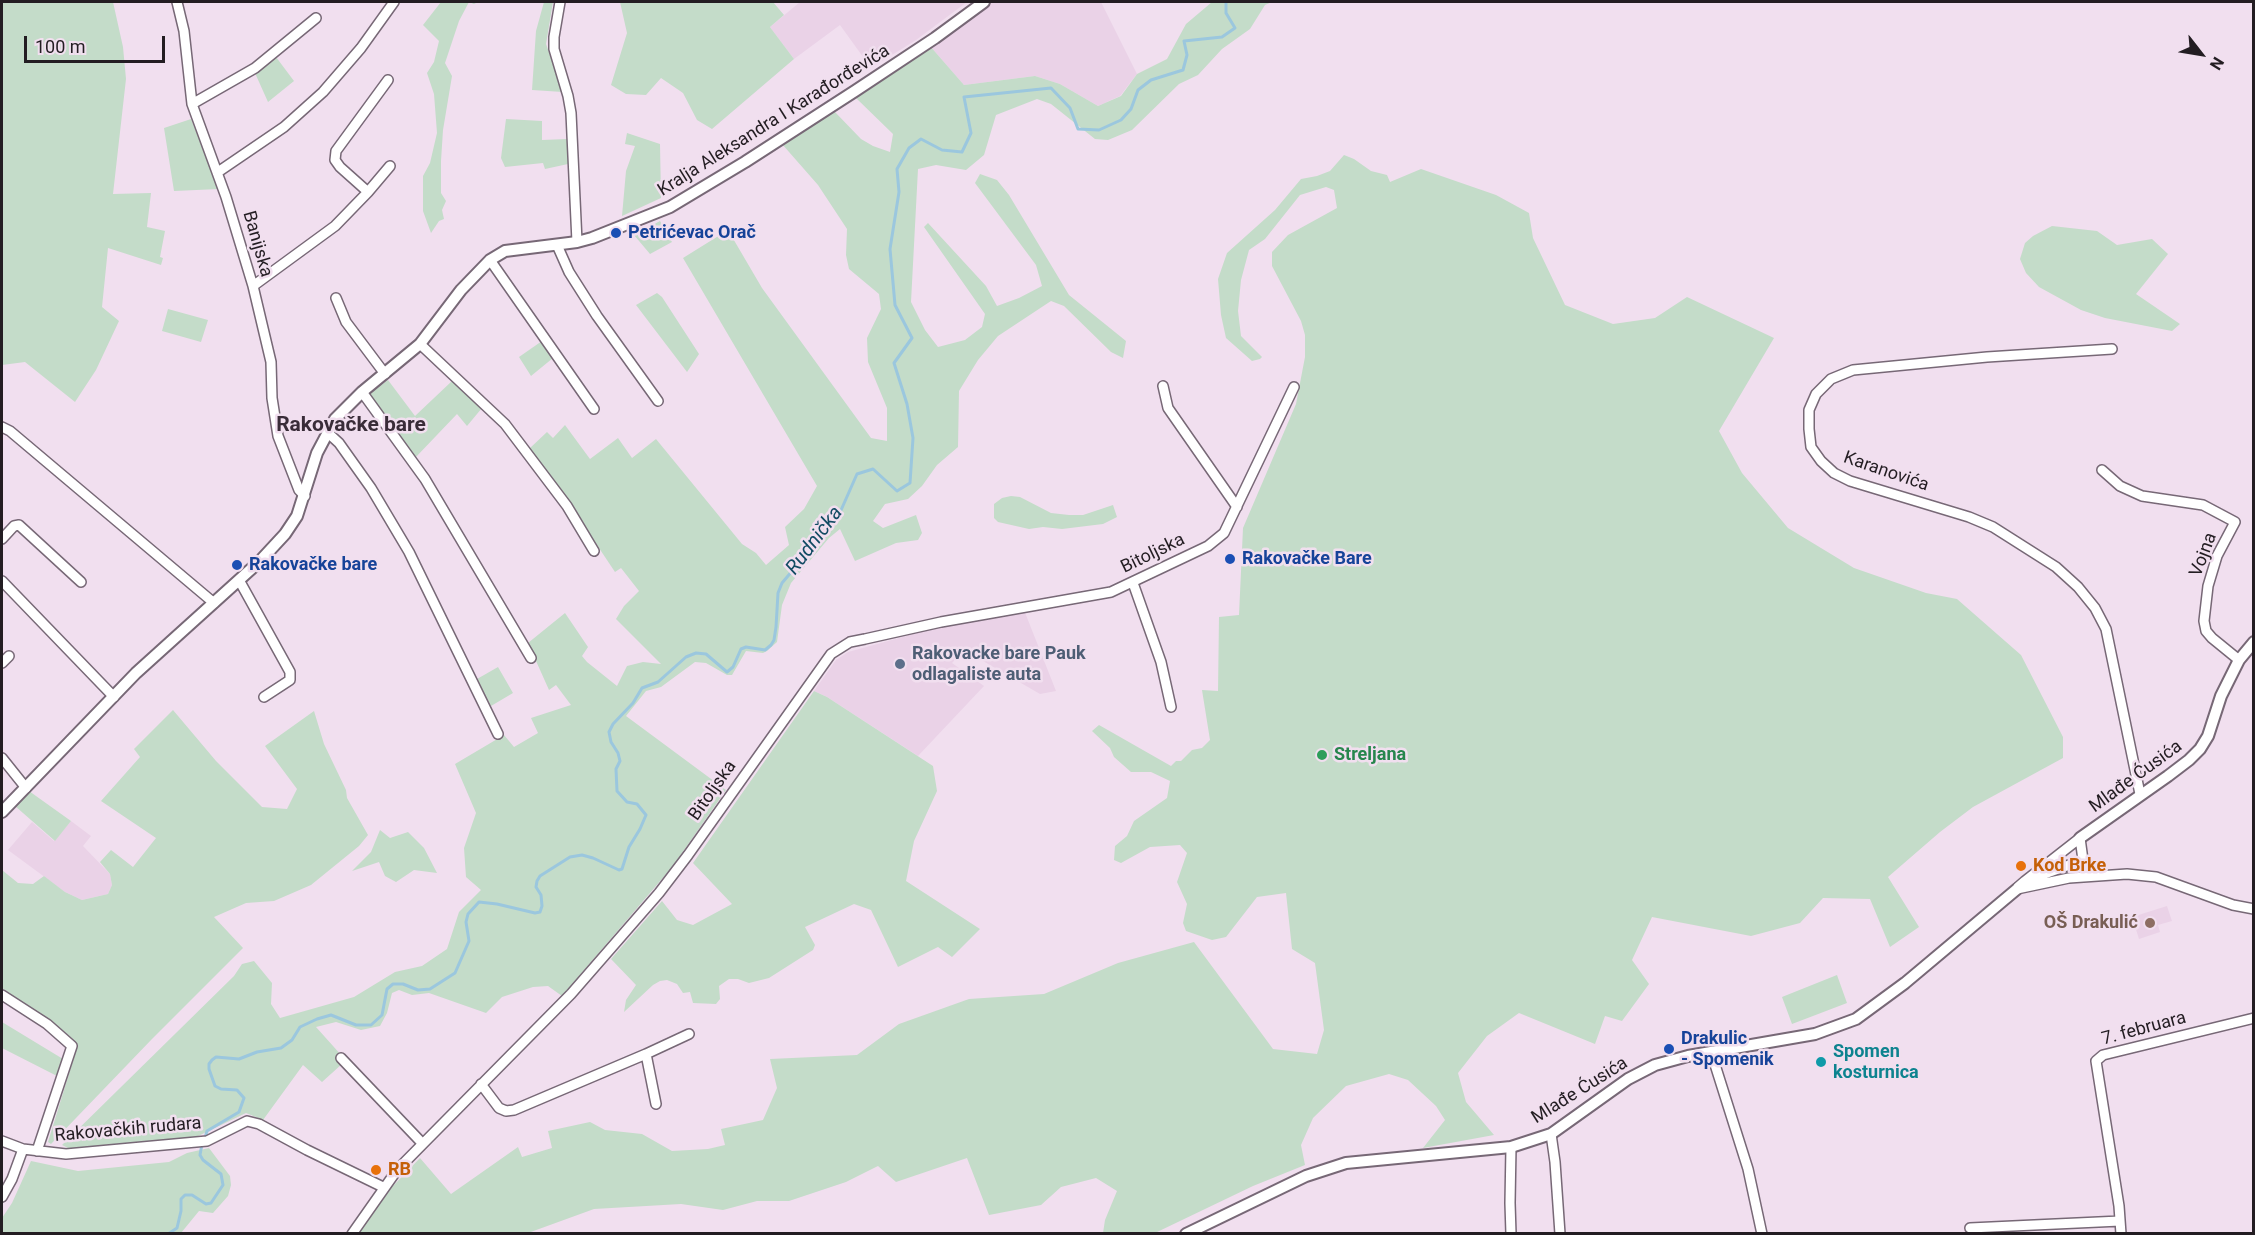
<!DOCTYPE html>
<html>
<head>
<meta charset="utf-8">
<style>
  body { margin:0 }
  #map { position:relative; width:2255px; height:1235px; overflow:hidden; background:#f1dfef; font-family:Roboto,sans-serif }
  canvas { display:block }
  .frame { position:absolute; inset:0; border:3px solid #231d22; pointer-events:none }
  .north { position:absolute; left:2171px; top:24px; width:60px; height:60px; -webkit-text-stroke:4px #f1dfef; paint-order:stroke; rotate:121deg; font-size:16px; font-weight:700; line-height:24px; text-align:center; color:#231d22 }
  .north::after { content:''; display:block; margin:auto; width:21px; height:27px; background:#231d22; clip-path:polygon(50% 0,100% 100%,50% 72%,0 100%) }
  .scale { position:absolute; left:24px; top:36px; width:141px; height:27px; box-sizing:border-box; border:3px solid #231d22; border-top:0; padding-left:8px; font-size:18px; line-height:21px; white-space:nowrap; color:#231d22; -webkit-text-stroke:4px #f1dfef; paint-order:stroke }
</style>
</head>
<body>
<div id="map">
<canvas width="2255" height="1235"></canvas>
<div class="frame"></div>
<div class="north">N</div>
<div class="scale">100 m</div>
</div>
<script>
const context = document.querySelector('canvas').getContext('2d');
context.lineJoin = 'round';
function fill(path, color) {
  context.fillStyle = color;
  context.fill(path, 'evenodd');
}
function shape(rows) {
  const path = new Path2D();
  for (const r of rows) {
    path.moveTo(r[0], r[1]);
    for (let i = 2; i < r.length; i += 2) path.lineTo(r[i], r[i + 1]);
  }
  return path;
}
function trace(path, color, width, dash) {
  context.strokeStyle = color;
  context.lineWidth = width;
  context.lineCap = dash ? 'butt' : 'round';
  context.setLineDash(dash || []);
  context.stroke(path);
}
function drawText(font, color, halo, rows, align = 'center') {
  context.font = font + ' Roboto,sans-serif';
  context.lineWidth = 5;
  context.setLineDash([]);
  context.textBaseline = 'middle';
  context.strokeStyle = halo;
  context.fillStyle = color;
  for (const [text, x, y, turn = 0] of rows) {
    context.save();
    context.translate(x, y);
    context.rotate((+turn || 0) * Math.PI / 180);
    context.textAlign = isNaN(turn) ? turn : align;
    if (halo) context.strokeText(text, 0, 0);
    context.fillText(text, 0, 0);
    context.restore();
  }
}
const built = shape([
  [800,2,967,2,916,40,871,68,840,25,794,59,770,27],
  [988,2,1101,2,1137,74,1120,96,1098,106,1060,84,1035,76,964,85,930,46],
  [1024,610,1056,691,1040,694,964,650,952,663,984,686,918,756,827,697,814,691,836,660,848,652,932,629],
  [71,821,91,836,83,846,110,874,112,885,108,894,82,900,65,892,8,850,32,822,54,841],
  [2167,906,2172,921,2158,925,2160,932,2139,939,2132,917]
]);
const green = shape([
  [2,2,113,2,123,47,126,79,113,194,151,193,147,227,165,231,160,257,163,258,161,265,108,248,102,307,119,321,96,370,75,402,25,362,2,365],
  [441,2,478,2,474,4,469,2,459,21,445,63,452,76,443,130,441,161,441,193,446,201,442,210,444,219,439,221,431,233,423,211,423,176,430,163,437,133,434,94,427,73,434,62,439,41,423,25],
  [544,2,553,2,546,44,563,92,532,90,536,31],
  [620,2,773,2,784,15,770,27,794,59,712,129,697,120,683,93,661,78,646,95,626,94,611,85,627,33],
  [1212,2,1272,2,1265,5,1250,29,1222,49,1198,75,1179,84,1132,130,1108,140,1095,139,1051,104,1037,99,996,115,984,155,966,170,936,165,918,169,911,302,925,330,938,347,965,340,982,327,985,314,924,227,928,223,986,286,997,306,1019,298,1042,286,1036,265,975,183,980,174,997,180,1009,195,1069,295,1126,341,1123,358,1111,352,1064,306,1051,301,998,336,978,360,959,391,958,447,937,465,922,486,908,499,885,504,873,521,883,528,916,515,922,533,918,540,896,543,855,561,840,529,829,538,791,583,782,605,777,642,767,651,763,653,746,651,732,675,727,675,706,663,695,662,661,687,646,691,626,716,726,790,673,866,562,996,548,986,533,987,502,997,486,1013,429,993,412,995,399,990,392,993,387,1013,380,1026,361,1030,336,1022,316,1027,342,1056,342,1064,322,1082,303,1065,263,1120,246,1113,196,1137,70,1149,62,1145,234,976,242,964,254,961,272,983,271,1004,280,1018,354,997,395,972,422,966,447,949,459,912,481,890,466,877,464,848,476,813,455,764,504,735,514,747,538,733,531,718,571,705,556,685,549,690,528,643,565,613,588,647,582,656,587,662,617,686,627,666,643,662,661,664,616,619,624,606,639,591,621,568,615,572,571,506,529,449,547,432,553,438,565,425,590,459,618,438,632,458,656,439,742,544,756,553,766,565,789,545,785,527,804,509,817,486,683,258,728,230,762,288,871,438,887,441,887,408,868,362,867,338,881,309,879,294,849,269,846,255,847,229,818,185,782,144,835,112,861,139,873,146,890,152,893,134,856,98,930,46,964,85,1035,76,1060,84,1098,106,1121,96,1137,74,1167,59,1186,24],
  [276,57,294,81,268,102,255,73],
  [191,119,219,189,174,191,164,128],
  [506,119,542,121,542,140,567,139,568,164,545,169,543,163,505,167,501,158],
  [627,133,660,144,661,198,622,216,626,171,635,146,625,144],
  [1344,155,1354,159,1371,171,1387,175,1390,182,1421,169,1496,195,1529,213,1533,238,1565,305,1613,324,1655,318,1687,297,1774,338,1719,431,1742,473,1788,528,1854,568,1926,593,1957,599,2021,655,2063,737,2063,758,1973,807,1940,832,1888,877,1919,927,1890,947,1870,899,1823,898,1800,923,1751,936,1652,917,1632,960,1649,984,1622,1021,1605,1016,1595,1044,1519,1013,1487,1036,1458,1073,1466,1102,1494,1135,1423,1148,1445,1120,1436,1106,1408,1080,1389,1074,1346,1086,1313,1118,1301,1145,1305,1165,1253,1186,1155,1233,1103,1233,1105,1220,1117,1191,1096,1178,1061,1187,1041,1205,989,1215,967,1158,896,1182,878,1166,846,1182,789,1201,757,1201,723,1210,681,1204,594,1209,528,1233,359,1233,392,1187,420,1158,451,1194,518,1147,522,1157,552,1148,548,1131,590,1122,605,1130,642,1134,672,1151,708,1149,725,1145,721,1129,763,1120,777,1088,770,1059,857,1055,899,1024,969,999,1044,994,1118,963,1194,942,1273,1049,1317,1054,1324,1030,1315,963,1292,949,1286,893,1257,897,1226,937,1212,940,1186,931,1183,923,1187,904,1177,882,1187,853,1180,845,1150,847,1121,863,1114,860,1115,846,1127,836,1134,821,1167,798,1170,781,1151,772,1131,772,1114,757,1110,748,1092,731,1099,725,1171,766,1176,761,1181,761,1192,750,1202,748,1210,740,1202,690,1218,691,1219,617,1239,615,1243,528,1296,404,1305,357,1305,335,1301,321,1272,266,1272,252,1288,235,1337,208,1334,190,1326,187,1300,195,1265,239,1249,250,1241,280,1238,311,1241,336,1262,357,1260,359,1252,361,1226,338,1221,315,1218,279,1227,253,1275,210,1301,179,1317,176,1330,171],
  [660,221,672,242,650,254,634,235],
  [2052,226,2097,231,2117,245,2152,239,2168,254,2136,294,2180,324,2172,331,2105,318,2081,310,2039,287,2026,273,2020,259,2025,243,2033,236],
  [657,293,662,297,699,354,687,372,636,305],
  [168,309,208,320,201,342,162,331],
  [542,341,553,358,531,376,519,357],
  [388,380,415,416,452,381,482,408,467,426,457,414,415,458,369,394],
  [1011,496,1020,497,1051,513,1069,515,1083,515,1113,505,1117,517,1103,524,1062,529,1043,527,1029,529,998,522,994,518,994,504,1002,498],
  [498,667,513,693,491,706,477,679],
  [814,691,827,697,933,766,937,791,914,841,906,881,980,929,952,957,938,947,898,967,871,910,854,904,805,927,815,945,813,950,769,978,749,983,738,979,729,979,719,986,720,999,716,1004,693,1003,690,992,683,993,677,984,667,980,660,981,653,985,624,1012,626,1000,636,985,611,959,662,901,677,920,693,925,732,904,693,863],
  [173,710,216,761,262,807,287,809,297,789,265,746,314,711,324,744,346,790,347,798,368,835,359,846,311,885,274,901,246,903,214,917,243,948,152,1039,51,1144,48,1142,75,1054,76,1042,61,1029,2,988,2,870,18,883,33,884,44,876,65,892,82,900,108,894,112,885,110,874,100,862,111,850,133,867,156,838,101,801,140,757,134,749],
  [29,791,71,821,55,841,15,806],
  [380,830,390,838,408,832,424,848,437,873,414,870,396,882,385,876,379,862,352,871,371,852],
  [1837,975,1847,1003,1792,1024,1782,997],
  [2,1022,63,1059,57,1076,2,1048],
  [209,1148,230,1176,231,1185,228,1196,213,1213,199,1211,181,1233,2,1233,2,1218,12,1203,31,1161,78,1171,169,1162,187,1153]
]);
const stream = shape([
  [205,1138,207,1131,239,1112,244,1098,237,1090,221,1089,215,1086,209,1069,209,1064,212,1060,216,1057,239,1059,257,1052,281,1048,292,1040,300,1027,317,1019,331,1015,356,1025,371,1025,382,1015,387,989,393,984,403,984,418,990,430,989,455,973,469,941,466,922,468,914,479,902,497,904,535,913,540,912,542,906,541,895,536,887,537,881,540,876,570,857,582,855,593,858,619,870,622,869,629,847,640,829,646,815,637,804,627,802,617,791,616,769,620,761,618,753,611,742,609,732,613,724,633,703,642,688,658,682,686,657,696,653,706,654,727,672,733,667,741,649,746,647,765,650,771,645,774,640,776,627,778,593,782,583,838,517,857,474,873,469,897,491,910,483,913,438,907,404,894,363,912,338,895,305,890,249,899,192,897,169,909,148,921,139,942,150,962,152,971,133,964,97,1051,88,1070,108,1078,129,1099,130,1121,120,1131,109,1138,90,1151,80,1183,70,1187,55,1184,41,1222,37,1235,28,1226,13,1226,2],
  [168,1234,177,1228,181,1211,181,1199,185,1195,192,1195,206,1204,211,1203,223,1185,221,1174,203,1160,200,1155,202,1144]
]);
const minor = shape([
  [177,2,184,31,192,104,226,197,253,286,271,362,272,398,278,436,299,490,305,496],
  [560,2,554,37,554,49,568,96,571,113,577,242],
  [192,104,255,68,316,18],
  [218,172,284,127,323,92,361,48,394,2],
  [368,192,340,167,335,160,336,151,388,80],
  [557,245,569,272,597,316,658,401],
  [490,260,594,409],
  [253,286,335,226,368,192,390,166],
  [336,298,346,322,385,374],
  [420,344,505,424,567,506,594,551],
  [2112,349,1987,357,1853,370,1831,379,1816,394,1809,410,1809,429,1811,447,1821,461,1834,473,1850,481,1969,517,1993,527,2056,567,2078,587,2095,608,2106,629,2140,794],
  [1163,386,1168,408,1237,507],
  [362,392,425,479,531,658],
  [2,427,10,431,214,603],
  [327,432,339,443,371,488,409,552,498,734],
  [2102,470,2120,486,2142,496,2203,505,2235,522,2217,556,2208,586,2204,621,2206,631,2212,638,2239,660],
  [2,539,14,526,19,525,81,582],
  [239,580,290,672,290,680,264,697],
  [2,581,114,697],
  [1133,583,1161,662,1171,707],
  [2,663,9,656],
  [2,758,26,788],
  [2018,887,2025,881,2080,838,2083,860,2025,881],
  [2017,889,2069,878,2127,874,2156,877,2233,905,2254,909],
  [2,995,47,1024,72,1046,37,1151],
  [1711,1052,1748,1169,1762,1234],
  [646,1054,689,1034],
  [341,1058,422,1143],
  [481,1084,499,1108,506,1111,514,1110,646,1054,656,1104],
  [1551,1134,1555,1162,1560,1234],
  [2,1141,23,1149,66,1154,207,1141,247,1121,259,1124,307,1150,383,1187],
  [2,1197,12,1179,23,1149],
  [1970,1228,2120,1221],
  [352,1234,397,1170,571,994,659,893,688,855,831,654,850,642,865,639,941,622,1111,592,1208,546,1224,533,1294,387],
  [1511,1234,1510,1203,1511,1147],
  [2121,1234,2119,1206,2096,1061,2103,1055,2254,1018]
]);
const tertiary = shape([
  [2,812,136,673,260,561,285,534,297,516,317,453,335,419,362,392,420,344,461,290,490,260,505,251,577,242,592,238,670,207,745,162,855,91,935,38,984,2],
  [2080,838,2168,776,2189,760,2200,749,2208,736,2221,696,2239,660,2254,642],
  [1186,1234,1306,1176,1346,1163,1511,1147,1551,1134,1628,1079,1655,1065,1688,1056,1815,1034,1856,1019,1905,983,2017,889]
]);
const markers = [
  [616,233,6,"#1a4fb4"],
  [1230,559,6,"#1a4fb4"],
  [237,565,6,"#1a4fb4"],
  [900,664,6,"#5c6f8a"],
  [1322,755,6,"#2e9e5b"],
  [2021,866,6,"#e8710a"],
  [2150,923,6,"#8d6e63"],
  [1669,1049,6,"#1a4fb4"],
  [1821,1062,6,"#0f9aa8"],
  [376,1170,6,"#e8710a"]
];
const streetNames = [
  ["Kralja Aleksandra I Karađorđevića",774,121,-32],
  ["Banijska",257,244,74],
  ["Karanovića",1886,472,19],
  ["Bitoljska",1153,554,-26],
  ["Vojna",2204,555,-69],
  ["Mlađe Ćusića",2136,777,-36],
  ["Bitoljska",713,791,-55],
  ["7. februara",2144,1029,-15],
  ["Mlađe Ćusića",1580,1091,-32],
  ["Rakovačkih rudara",128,1130,-5]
];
const transitNames = [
  ["Petrićevac Orač",628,233],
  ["Rakovačke Bare",1242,559],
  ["Rakovačke bare",249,565],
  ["Drakulic",1681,1039],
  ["- Spomenik",1681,1060]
];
const serviceNames = [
  ["Rakovacke bare Pauk",912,654],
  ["odlagaliste auta",912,675]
];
const leisureNames = [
  ["Streljana",1334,755]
];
const foodNames = [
  ["Kod Brke",2033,866],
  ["RB",388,1170]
];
const educationNames = [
  ["OŠ Drakulić",2138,923]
];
const cultureNames = [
  ["Spomen",1833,1052],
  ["kosturnica",1833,1073]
];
const waterNames = [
  ["Rudnička",815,541,-53]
];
const quarterNames = [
  ["Rakovačke bare",351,426]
];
fill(built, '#ead2e7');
fill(green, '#c4dcc9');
trace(stream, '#9bc7de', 3);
trace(minor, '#776876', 12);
trace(tertiary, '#776876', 14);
trace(minor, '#fff', 9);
trace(tertiary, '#fff', 10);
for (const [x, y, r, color] of markers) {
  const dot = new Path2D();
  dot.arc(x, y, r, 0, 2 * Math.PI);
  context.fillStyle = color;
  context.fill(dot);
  trace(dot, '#f1dfef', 2);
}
drawText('18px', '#231d22', '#f1dfef', streetNames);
drawText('bold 18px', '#164399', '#f1dfef', transitNames, 'left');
drawText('bold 18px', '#4e5e75', '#f1dfef', serviceNames, 'left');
drawText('bold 18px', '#27864d', '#f1dfef', leisureNames, 'left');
drawText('bold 18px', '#c56008', '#f1dfef', foodNames, 'left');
drawText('bold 18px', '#785e54', '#f1dfef', educationNames, 'right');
drawText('bold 18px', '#0d838f', '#f1dfef', cultureNames, 'left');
drawText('italic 20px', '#124b63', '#f1dfef', waterNames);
drawText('bold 21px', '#392c38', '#f1dfef', quarterNames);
</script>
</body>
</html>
